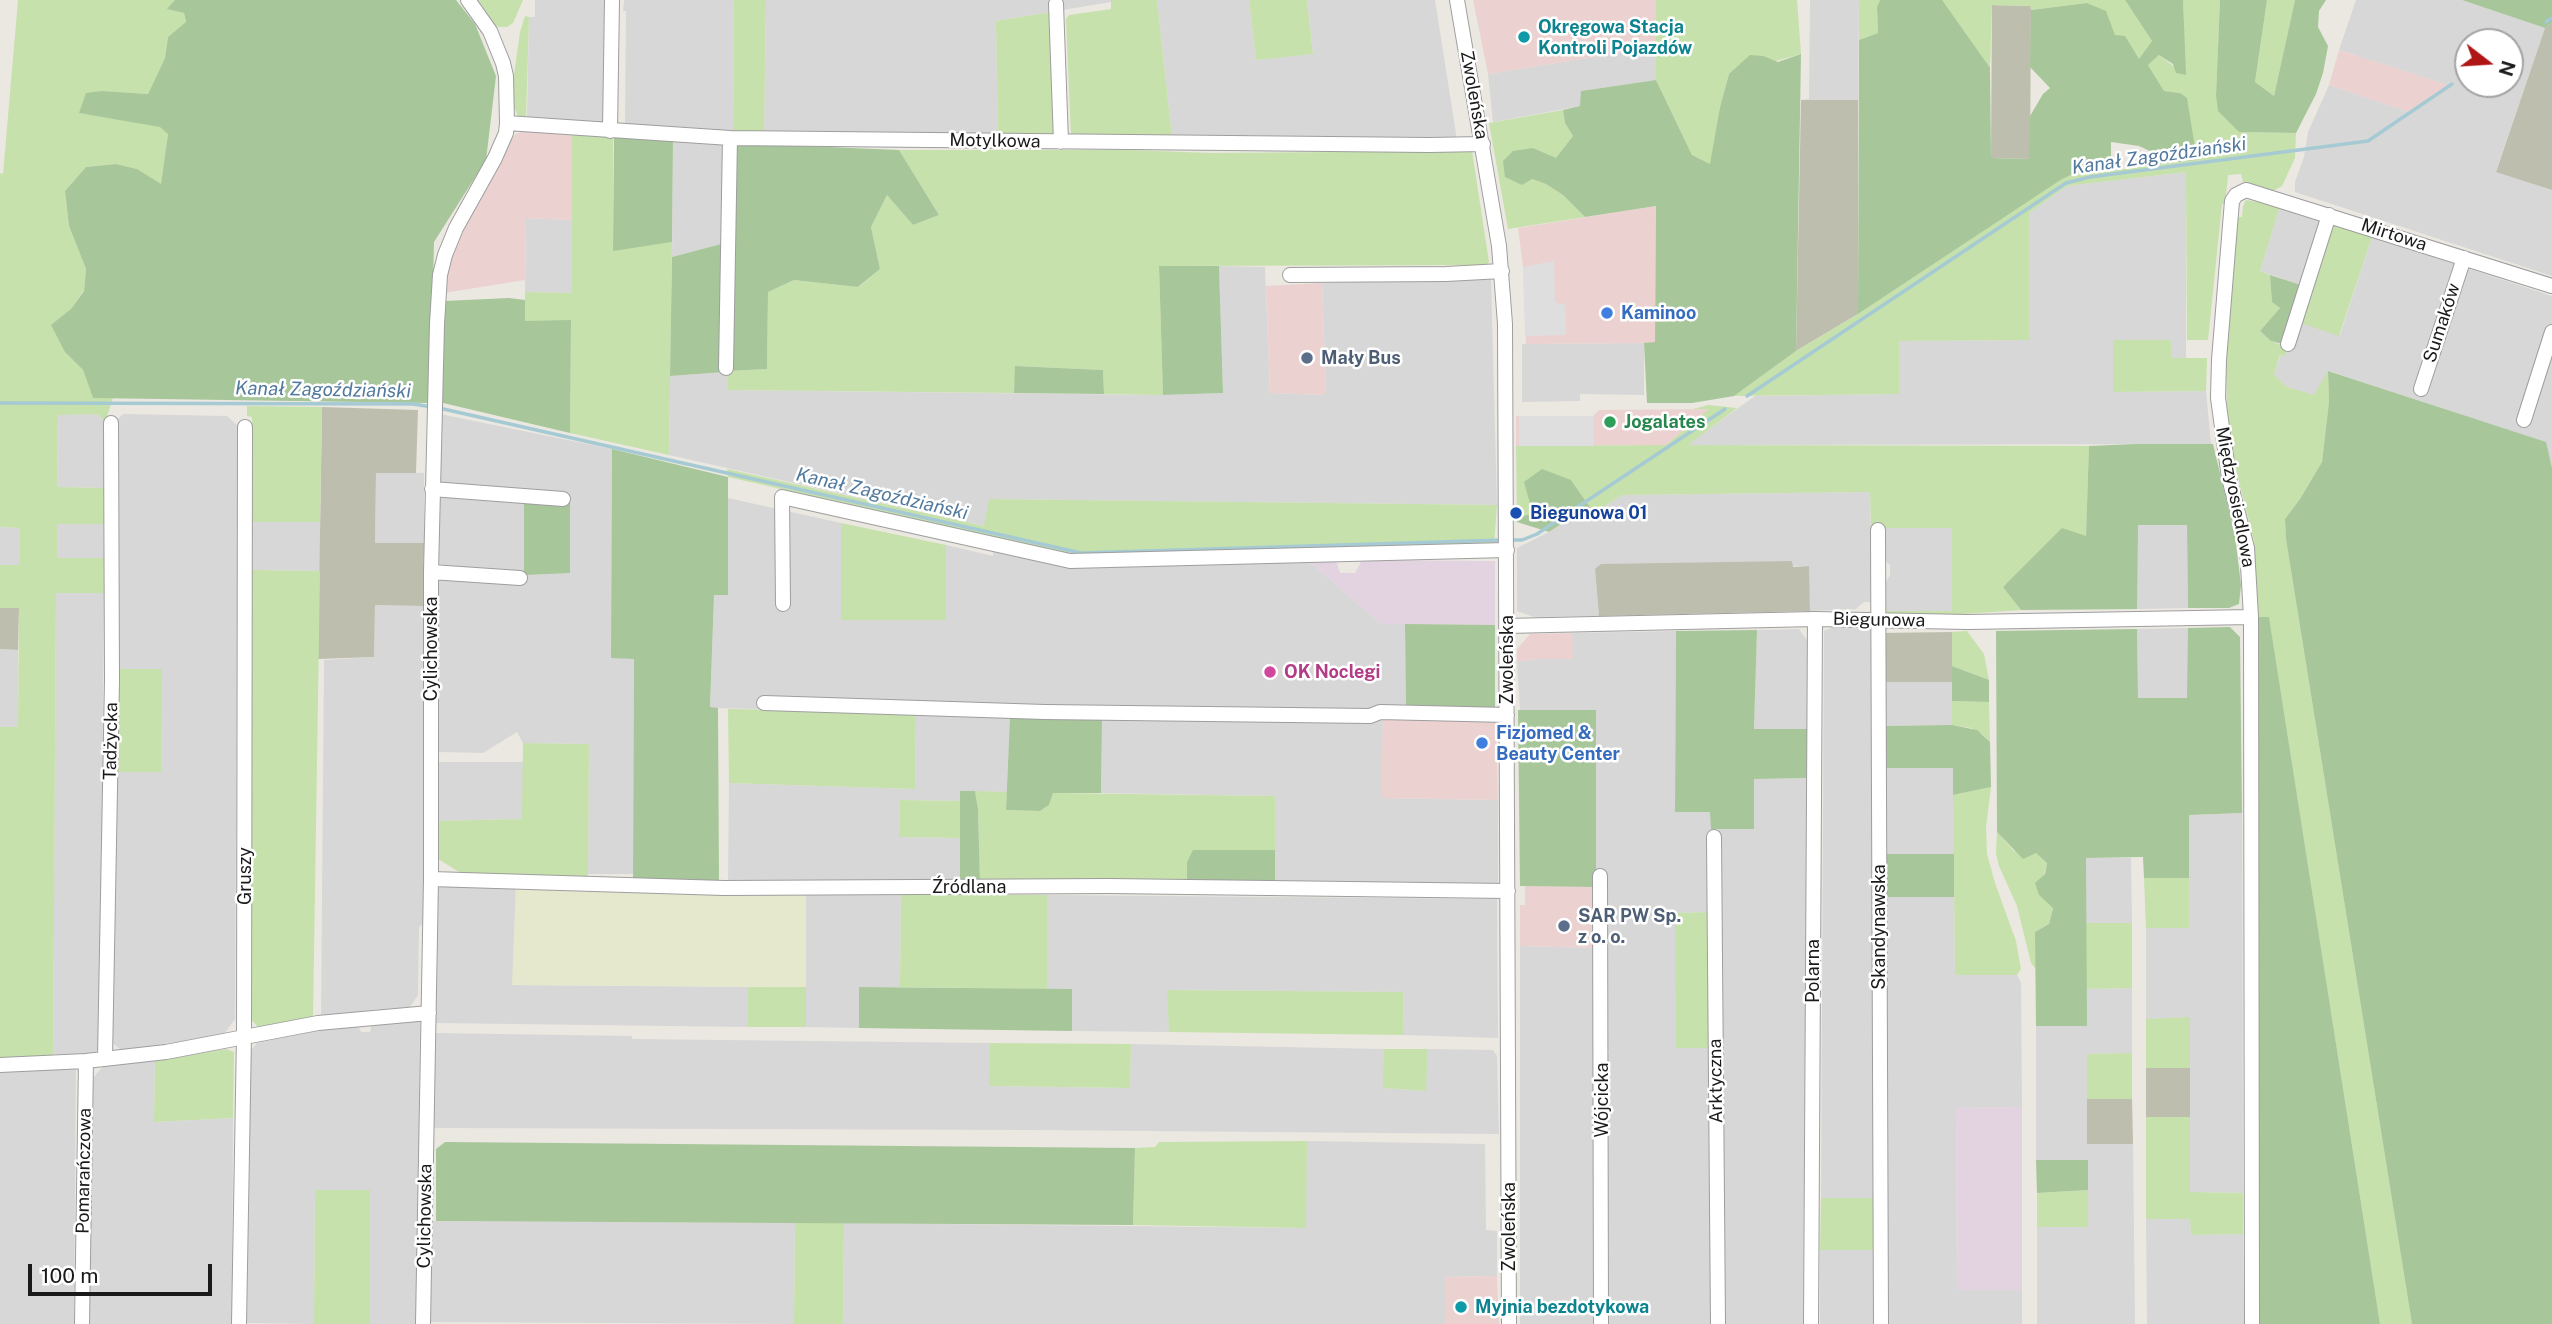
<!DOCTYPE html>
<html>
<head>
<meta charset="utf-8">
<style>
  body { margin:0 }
  #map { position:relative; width:2552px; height:1324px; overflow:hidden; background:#ebe8e1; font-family:"Public Sans",sans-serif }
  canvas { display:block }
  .north { position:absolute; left:2454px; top:28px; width:70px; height:70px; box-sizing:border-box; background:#fff; border:2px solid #a3a3a3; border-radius:50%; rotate:107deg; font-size:19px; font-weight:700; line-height:28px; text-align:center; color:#1a1a1a }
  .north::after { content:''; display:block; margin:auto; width:24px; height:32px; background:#b01516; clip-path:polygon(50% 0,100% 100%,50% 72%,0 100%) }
  .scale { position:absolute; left:28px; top:1264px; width:184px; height:32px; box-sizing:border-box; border:4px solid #1a1a1a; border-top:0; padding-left:9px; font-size:21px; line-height:24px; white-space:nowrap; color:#1a1a1a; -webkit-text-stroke:5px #fff; paint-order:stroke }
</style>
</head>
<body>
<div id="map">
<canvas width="2552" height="1324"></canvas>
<div class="north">N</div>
<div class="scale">100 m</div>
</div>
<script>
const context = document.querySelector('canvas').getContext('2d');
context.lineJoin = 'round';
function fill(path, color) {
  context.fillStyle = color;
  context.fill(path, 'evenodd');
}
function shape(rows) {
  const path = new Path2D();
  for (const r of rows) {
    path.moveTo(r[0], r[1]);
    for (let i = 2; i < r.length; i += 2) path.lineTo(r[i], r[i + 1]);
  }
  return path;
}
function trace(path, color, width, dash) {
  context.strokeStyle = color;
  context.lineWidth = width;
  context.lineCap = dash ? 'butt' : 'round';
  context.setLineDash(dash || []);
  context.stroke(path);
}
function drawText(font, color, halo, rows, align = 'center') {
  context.font = font + ' "Public Sans",sans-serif';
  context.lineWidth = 5;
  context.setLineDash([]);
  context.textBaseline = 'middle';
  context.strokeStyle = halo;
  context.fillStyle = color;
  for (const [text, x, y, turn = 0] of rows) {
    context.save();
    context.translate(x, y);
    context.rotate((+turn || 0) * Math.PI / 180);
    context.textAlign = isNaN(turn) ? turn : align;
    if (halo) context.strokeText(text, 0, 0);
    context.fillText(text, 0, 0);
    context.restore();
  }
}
const residential = shape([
  [535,0,616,0,615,128,527,120,529,17,535,17],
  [624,0,734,0,733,134,628,127,625,124,626,11,623,11],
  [766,0,1111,0,1111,2,996,21,998,136,764,134],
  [1157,0,1249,0,1256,60,1313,53,1307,0,1435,0,1457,140,1263,138,1263,135,1247,135,1247,138,1172,137],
  [1810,0,1859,0,1858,100,1802,100,1809,99],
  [2356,0,2462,0,2545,28,2496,171,2552,190,2552,276,2295,192,2295,182,2304,157,2308,132,2329,85,2409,112,2447,85,2339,50],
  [2468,42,2510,42,2510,84,2468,84],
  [1656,47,1656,80,1581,91,1581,106,1493,122,1488,74],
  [673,138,733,143,730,242,672,257],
  [2186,172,2186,358,2171,358,2171,340,2114,392,2206,391,2211,444,1687,445,1755,396,1899,394,1899,341,2029,340,2029,213,2067,186],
  [2280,206,2323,221,2301,285,2260,271],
  [526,218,572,220,572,293,525,292],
  [2372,237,2552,296,2552,468,2545,442,2329,371,2315,396,2287,387,2274,375,2281,354,2285,355,2298,322,2340,335],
  [1219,266,1265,267,1270,393,1326,395,1322,283,1491,278,1497,505,989,499,985,526,669,455,670,376,728,371,729,390,1163,395,1223,393],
  [1644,343,1644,395,1580,394,1580,401,1522,402,1522,344],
  [58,414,97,414,105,422,104,488,57,487],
  [123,414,227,416,238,426,235,1019,224,1034,123,1051,112,1043,114,772,161,669,116,669,116,421],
  [440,414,612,449,611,657,634,659,633,874,588,874,589,744,523,743,517,732,483,753,439,752,439,702,435,702,435,576,439,568,440,494,524,501,570,573,569,496,440,486],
  [376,472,424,473,424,543,375,543],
  [1870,492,1872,602,1864,602,1856,609,1810,611,1808,566,1595,569,1599,616,1534,617,1517,611,1517,548,1549,532,1573,516,1594,513,1622,495],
  [728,498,841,523,841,619,946,620,946,545,993,556,993,548,1308,560,1381,624,1405,624,1406,708,1383,709,1382,798,1498,800,1498,886,1275,883,1275,796,1101,793,1102,720,1010,717,1007,792,960,791,960,801,900,800,899,837,960,838,960,883,728,882,729,783,915,789,916,712,710,708,714,595,728,594],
  [252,522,320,522,320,571,252,570],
  [57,524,104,524,104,558,57,558],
  [2187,524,2188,608,2137,609,2137,525],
  [0,527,20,528,20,565,0,565],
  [1885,527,1952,528,1952,611,1889,611,1885,608,1885,583,1890,575,1890,565,1885,560],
  [56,592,104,593,100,1048,92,1055,53,1054],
  [375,605,429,606,425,922,419,927,418,995,410,1007,371,1010,321,1020,324,660,374,657],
  [1867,626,1872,631,1876,1198,1821,1198,1824,631,1833,627],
  [2188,628,2188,698,2138,698,2137,629],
  [1799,629,1807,640,1807,729,1754,730,1757,630],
  [1676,631,1675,812,1711,812,1711,912,1676,913,1676,1047,1712,1048,1713,1324,1605,1324,1605,1058,1609,1052,1605,1045,1596,876,1596,710,1520,710,1517,662,1537,659,1572,659,1572,633],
  [0,649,18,650,18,727,0,727],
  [1882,682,1952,682,1952,725,1882,726],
  [434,762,523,762,523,819,434,821],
  [1884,768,1953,768,1954,854,1884,854],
  [1807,778,1803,1324,1722,1324,1718,829,1754,828,1754,779],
  [2242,813,2243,1193,2190,1192,2190,1018,2146,1019,2146,928,2189,928,2189,815],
  [2086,858,2131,858,2132,923,2086,923],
  [438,886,516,886,513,985,748,987,748,1027,435,1023],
  [806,893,901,895,900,987,859,987,859,1028,806,1027],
  [1047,895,1497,899,1498,1038,1404,1035,1403,992,1168,990,1169,1032,1072,1031,1072,989,1047,989],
  [1884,897,1954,897,1955,975,2017,975,2021,983,2022,1107,1956,1108,1957,1290,2022,1290,2022,1324,1888,1324],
  [1520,946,1597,948,1599,1324,1520,1324],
  [2132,988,2132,1053,2087,1054,2087,1144,2133,1144,2135,1324,2037,1324,2037,1227,2088,1227,2088,1160,2036,1160,2036,1026,2086,1026,2086,989],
  [420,1017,418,1324,370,1324,369,1191,315,1190,314,1324,247,1323,248,1054,257,1043,316,1031,318,1027,358,1025,361,1032,370,1032,372,1022],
  [434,1033,632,1036,632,1039,990,1043,990,1086,1130,1088,1131,1044,1384,1049,1384,1088,1425,1091,1428,1049,1493,1050,1497,1056,1499,1134,1034,1130,432,1128],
  [155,1061,154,1122,233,1118,232,1324,88,1324,93,1078,103,1066],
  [76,1067,74,1324,0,1324,0,1071],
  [1307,1141,1485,1144,1486,1230,1497,1231,1497,1276,1445,1277,1445,1324,843,1324,844,1223,1305,1228],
  [2146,1219,2190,1219,2191,1235,2243,1234,2244,1324,2147,1324],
  [427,1221,795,1223,794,1324,427,1322],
  [1820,1250,1876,1250,1876,1324,1820,1324]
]);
const commercial = shape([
  [1473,0,1656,0,1656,47,1488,74],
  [2339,50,2448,85,2409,112,2329,85],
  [527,130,572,131,572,220,526,218,525,280,444,293,453,247,508,143,516,134],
  [1656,206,1655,343,1526,344,1523,267,1518,228],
  [1322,283,1326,395,1270,393,1266,286],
  [1710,409,1666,445,1516,446,1516,416,1593,416,1599,410],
  [1572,633,1573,659,1537,659,1517,662,1517,649,1530,634],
  [1383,716,1496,718,1498,800,1381,798],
  [1525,886,1596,887,1597,948,1520,946,1520,905,1525,905],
  [1497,1276,1499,1324,1445,1324,1445,1277]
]);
const industrial = shape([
  [1308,560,1336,560,1340,573,1355,573,1362,560,1495,561,1495,625,1381,624],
  [2022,1107,2022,1290,1957,1290,1956,1108]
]);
const construction = shape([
  [1992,5,2031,6,2030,159,1991,158],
  [2552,23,2552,190,2496,172,2545,28],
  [1801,100,1858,100,1858,314,1796,351],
  [322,407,418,410,416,473,376,473,375,543,424,543,423,606,375,605,374,657,318,659],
  [1792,561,1793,567,1809,566,1810,611,1599,616,1595,569,1601,564],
  [0,608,19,608,18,650,0,649],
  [1952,632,1952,682,1882,682,1882,633],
  [2146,1068,2190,1068,2190,1117,2146,1117],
  [2087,1099,2132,1099,2133,1144,2087,1144]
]);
const farmland = shape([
  [516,886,806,893,806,987,512,985]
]);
const grass = shape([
  [18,0,175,0,168,9,184,13,186,23,168,37,165,58,148,94,102,91,80,113,160,126,168,133,161,185,137,169,116,164,86,167,65,191,69,226,86,269,84,290,71,309,65,352,83,370,93,398,113,398,105,422,97,414,58,415,57,487,104,488,104,524,57,524,57,558,104,558,104,593,56,593,53,1058,0,1060,0,727,18,727,19,608,0,608,0,565,20,565,20,528,0,527,0,173,3,174],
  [474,0,523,0,513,23,507,27,499,27,488,22],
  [734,0,766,0,764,134,733,134],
  [1111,0,1157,0,1172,137,1071,137,1066,19,1069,15,1111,9],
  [1249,0,1307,0,1313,54,1256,60],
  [1656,0,1797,0,1801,54,1729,74,1720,107,1711,165,1692,155,1656,80],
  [1859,0,1880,0,1877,7,1878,33,1859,40],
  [1940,0,2125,0,2152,41,2139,60,2115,36,2105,11,2087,3,2031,10,2030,6,1992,5,1990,68,1966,66],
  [2183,0,2220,0,2216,95,2239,132,2296,133,2295,158,2282,186,2273,191,2243,182,2241,174,2228,175,2225,204,2222,204,2208,340,2187,340,2186,172,2067,186,2029,213,2029,340,1899,341,1899,394,1734,396,1796,351,1858,314,2066,176,2197,160,2180,93,2164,91,2148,65,2159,55,2185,75],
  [2267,0,2295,0,2274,96,2255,82],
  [1051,12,1056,136,998,136,996,21],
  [525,16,529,17,526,120,518,116,513,105,514,75,520,32],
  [1563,110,1565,123,1573,136,1556,159,1533,148,1532,179,1546,184,1563,195,1585,217,1508,229,1489,123],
  [572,131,613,134,613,250,672,242,669,455,570,433,571,321,525,321,525,292,572,293],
  [899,150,1128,150,1212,153,1472,151,1489,262,1486,265,1159,266,1163,395,1104,394,1103,370,1016,366,1014,393,728,390,728,371,767,369,768,292,794,280,859,287,880,269,871,227,887,195,913,225,939,215],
  [2246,200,2280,206,2260,271,2270,275,2272,302,2280,308,2260,331,2271,341,2288,348,2285,356,2280,355,2274,375,2287,387,2314,395,2328,371,2329,402,2322,462,2300,499,2285,519,2286,539,2412,1324,2380,1324,2269,618,2258,617,2254,541,2233,458,2227,421,2226,360,2238,217,2242,217,2243,206],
  [2332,224,2372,237,2339,336,2298,322],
  [2113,340,2171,340,2171,358,2207,358,2206,391,2113,392],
  [1708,405,1737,408,1688,445,2089,446,2086,537,2003,586,2021,610,1919,617,1884,615,1882,604,1885,604,1885,608,1889,611,1952,611,1952,528,1871,528,1870,492,1622,495,1594,513,1571,480,1533,514,1517,517,1516,446,1666,445,1709,409,1693,409],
  [247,406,322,407,320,522,252,522,252,417,247,416],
  [727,469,984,526,989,499,1497,505,1494,546,1074,555,728,477],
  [841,523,946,545,946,620,841,620],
  [252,570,320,571,313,1017,258,1027,249,1017],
  [1967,631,1984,654,1989,680,1952,666,1952,632],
  [116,669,162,669,161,772,114,772],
  [1952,701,1989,702,1990,742,1982,734,1971,728,1952,725],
  [728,709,916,712,915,789,729,783],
  [523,743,589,744,588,880,467,877,435,857,434,821,522,819],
  [1991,787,1986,827,1987,854,1995,883,2016,941,2021,969,2017,975,1955,975,1953,795],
  [975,791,1007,792,1006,810,1040,811,1049,805,1053,793,1275,796,1275,850,1194,850,1187,862,1187,880,980,882,978,809],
  [900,800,960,801,960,838,899,837],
  [1997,832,2014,851,2036,853,2047,863,2039,895,2053,907,2049,924,2035,932,2036,969,2031,963,2017,906,1999,866,1996,854],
  [2144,878,2189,878,2189,928,2146,928],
  [901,895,1047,895,1047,989,900,987],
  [1711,912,1712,1048,1676,1048,1675,913],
  [2086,923,2132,923,2132,988,2086,989],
  [748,987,806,987,806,1027,748,1027],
  [1167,990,1403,992,1404,1035,1169,1032],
  [2190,1017,2190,1068,2146,1068,2146,1019],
  [990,1043,1131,1044,1130,1088,989,1086],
  [226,1049,234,1052,233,1118,154,1122,155,1061],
  [1384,1049,1428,1049,1426,1091,1383,1088],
  [2132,1053,2132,1099,2087,1099,2087,1054],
  [2146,1117,2190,1117,2190,1192,2243,1193,2243,1234,2191,1235,2190,1219,2146,1219],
  [1307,1141,1306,1228,1133,1225,1135,1148,1155,1147,1159,1142],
  [315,1190,370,1190,370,1324,314,1324],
  [2088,1190,2088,1227,2037,1227,2037,1193],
  [1821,1198,1876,1198,1876,1250,1820,1250],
  [795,1223,844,1223,843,1324,794,1324]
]);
const forest = shape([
  [175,0,456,0,475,24,496,76,489,135,486,160,434,242,430,403,93,398,83,370,65,352,51,325,71,309,84,291,86,269,69,226,65,191,86,167,116,164,137,169,161,184,168,134,160,127,79,113,86,93,102,91,148,94,165,58,168,37,186,22,184,13,167,9],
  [1880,0,1942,0,1990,68,1991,158,2029,159,2030,116,2043,94,2050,88,2030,67,2031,10,2087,3,2106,11,2115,35,2125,36,2139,59,2152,41,2125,0,2183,0,2186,75,2176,73,2173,64,2159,55,2148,65,2164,91,2180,93,2187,98,2197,160,2152,165,2150,151,2139,146,2111,142,2111,157,2062,179,1858,314,1859,40,1878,33,1877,7],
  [2220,0,2267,0,2255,82,2274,96,2295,0,2326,0,2319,11,2318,27,2328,46,2323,73,2316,94,2296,133,2239,132,2218,111,2216,95],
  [2462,0,2552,0,2552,23,2545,28],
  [1801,54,1796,351,1734,396,1692,403,1647,403,1644,343,1655,342,1656,206,1585,217,1563,195,1546,184,1532,179,1522,185,1505,177,1503,161,1513,151,1533,148,1556,158,1573,136,1565,123,1563,110,1580,106,1581,91,1656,80,1692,155,1710,164,1720,107,1729,74,1750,55,1763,56,1778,62],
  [614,138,673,138,672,242,613,251],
  [733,143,899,150,939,215,913,225,887,195,871,227,880,269,858,287,794,280,768,292,767,369,728,371],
  [725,243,723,372,670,376,672,257],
  [1159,266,1219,266,1223,393,1163,395],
  [2270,275,2301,285,2282,344,2271,341,2260,331,2280,308,2272,302],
  [509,298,525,300,525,321,571,320,570,433,439,402,444,301],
  [1015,366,1103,370,1104,394,1014,393],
  [2328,371,2546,442,2552,468,2552,1324,2412,1324,2286,539,2285,519,2300,499,2322,462,2329,402],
  [2136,444,2213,444,2235,536,2241,585,2239,604,2229,608,2188,608,2187,525,2138,525,2137,609,2021,610,2003,587,2062,528,2086,536,2089,446],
  [612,449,728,477,728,595,714,595,710,707,718,708,719,881,633,878,634,659,611,658],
  [1542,469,1571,480,1594,513,1573,516,1549,532,1517,522,1517,517,1533,514,1524,482],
  [524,501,570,503,570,573,524,575],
  [2258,617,2269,617,2380,1324,2259,1324],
  [1405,624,1495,625,1495,709,1406,708],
  [2230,627,2240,637,2242,813,2189,815,2189,878,2144,878,2143,857,2086,858,2087,1026,2036,1026,2035,932,2049,924,2053,908,2039,895,2035,883,2045,874,2047,863,2036,853,2023,859,1997,832,1996,631,2137,629,2138,698,2187,698,2188,628],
  [1757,630,1754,729,1807,729,1807,778,1754,779,1754,829,1711,829,1710,812,1675,812,1676,631],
  [1952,666,1989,680,1989,702,1952,701],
  [1518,710,1596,710,1596,887,1520,886],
  [1010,717,1102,720,1101,793,1053,793,1049,805,1040,811,1006,810],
  [1952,725,1977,730,1990,742,1991,787,1953,795,1953,768,1884,768,1882,726],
  [960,791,975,791,978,809,980,882,960,883],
  [1193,850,1275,850,1275,883,1187,880,1187,862],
  [1884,854,1954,854,1954,897,1884,897],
  [859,987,1072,989,1072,1031,859,1028],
  [445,1142,1135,1148,1133,1225,436,1221,436,1149],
  [2036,1160,2088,1160,2088,1190,2037,1193]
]);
const parking = shape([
  [1554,261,1555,302,1565,305,1566,335,1525,336,1523,267],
  [1519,416,1593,416,1594,446,1519,446]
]);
const stream = shape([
  [2546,22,2552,18],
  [1747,396,2066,183,2090,177,2368,141,2452,84],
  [0,403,413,404,432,407],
  [439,408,1081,553,1504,540],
  [1511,540,1522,540,1537,534,1725,409]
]);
const minor = shape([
  [1457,0,1499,246,1505,324,1509,1324],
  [1056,4,1061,142],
  [507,123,730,138,1429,145,1483,144],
  [610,131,612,0],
  [1290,275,1446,274,1502,271],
  [2288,344,2329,215],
  [726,368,730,138],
  [2421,389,2464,258],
  [2524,420,2552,332],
  [432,489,563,499],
  [1878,530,1881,1324],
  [431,572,520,578],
  [783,604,782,497,1070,561,1507,550],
  [1506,626,1815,619,1968,622,2251,617],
  [764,703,1045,712,1370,716,1380,712,1507,715],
  [1714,837,1718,1324],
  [1600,876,1601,1324],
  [431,879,724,888,1109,886,1508,891],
  [105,1058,112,680,111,423],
  [0,1065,86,1061,166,1052,318,1023,429,1013],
  [82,1324,86,1061],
  [239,1324,244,1036,245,427],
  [423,1324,431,879,431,572,437,324,440,275,445,255,456,228,495,158,506,133,507,123,506,76,503,63,490,31,468,0],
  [1811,1324,1815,619],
  [2252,1324,2251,617,2247,548,2229,478,2218,398,2219,360,2232,201,2236,195,2246,190,2552,286]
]);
const markers = [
  [1524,37,7,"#0f9aa8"],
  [1607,313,7,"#3f7fe0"],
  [1307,358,7,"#5c6f8a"],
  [1610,422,7,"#2e9e5b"],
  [1516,513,7,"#1a4fb4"],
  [1270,672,7,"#d1479c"],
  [1482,743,7,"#3f7fe0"],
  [1564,926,7,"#5c6f8a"],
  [1461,1307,7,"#0f9aa8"]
];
const cultureNames = [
  ["Okręgowa Stacja",1538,27],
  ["Kontroli Pojazdów",1538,48],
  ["Myjnia bezdotykowa",1475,1307]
];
const streetNames = [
  ["Zwoleńska",1474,95,80],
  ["Motylkowa",995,141,1],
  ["Mirtowa",2394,235,18],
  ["Sumaków",2442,323,-72],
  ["Międzyosiedlowa",2235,497,79],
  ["Biegunowa",1879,620,1],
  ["Cylichowska",431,649,-90],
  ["Zwoleńska",1507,660,-90],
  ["Tadżycka",111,741,-89],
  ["Gruszy",245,876,-90],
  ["Źródlana",969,887],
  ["Skandynawska",1879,927,-90],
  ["Polarna",1813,971,-90],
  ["Arktyczna",1716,1081,-91],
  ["Wójcicka",1602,1100,-90],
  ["Pomarańczowa",84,1171,-89],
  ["Cylichowska",425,1216,-89],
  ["Zwoleńska",1509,1227,-90]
];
const shopNames = [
  ["Kaminoo",1621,313],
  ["Fizjomed &",1496,733],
  ["Beauty Center",1496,754]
];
const serviceNames = [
  ["Mały Bus",1321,358],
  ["SAR PW Sp.",1578,916],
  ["z o. o.",1578,937]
];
const leisureNames = [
  ["Jogalates",1624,422]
];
const transitNames = [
  ["Biegunowa 01",1530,513]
];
const hotelNames = [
  ["OK Noclegi",1284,672]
];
const waterNames = [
  ["Kanał Zagoździański",2159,156,-8],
  ["Kanał Zagoździański",323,390,1],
  ["Kanał Zagoździański",882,494,13]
];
fill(residential, '#d8d7d7');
fill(commercial, '#ebd2d1');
fill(industrial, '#e3d3e0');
fill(construction, '#bebeae');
fill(farmland, '#e6e8ce');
fill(grass, '#c6e1ab');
fill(forest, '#a7c69a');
fill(parking, '#dedede');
trace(stream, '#a5cad4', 3.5);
trace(minor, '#9e9e9e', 16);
trace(minor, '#fff', 14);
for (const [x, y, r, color] of markers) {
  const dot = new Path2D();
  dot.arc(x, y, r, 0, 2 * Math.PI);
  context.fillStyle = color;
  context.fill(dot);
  trace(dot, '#fff', 2.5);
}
drawText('bold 18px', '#0d838f', '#fff', cultureNames, 'left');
drawText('18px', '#1a1a1a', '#fff', streetNames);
drawText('bold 18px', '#366cbe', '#fff', shopNames, 'left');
drawText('bold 18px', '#4e5e75', '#fff', serviceNames, 'left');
drawText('bold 18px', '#27864d', '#fff', leisureNames, 'left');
drawText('bold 18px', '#164399', '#fff', transitNames, 'left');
drawText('bold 18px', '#b23c85', '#fff', hotelNames, 'left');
drawText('italic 19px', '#52799e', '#fff', waterNames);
</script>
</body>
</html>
